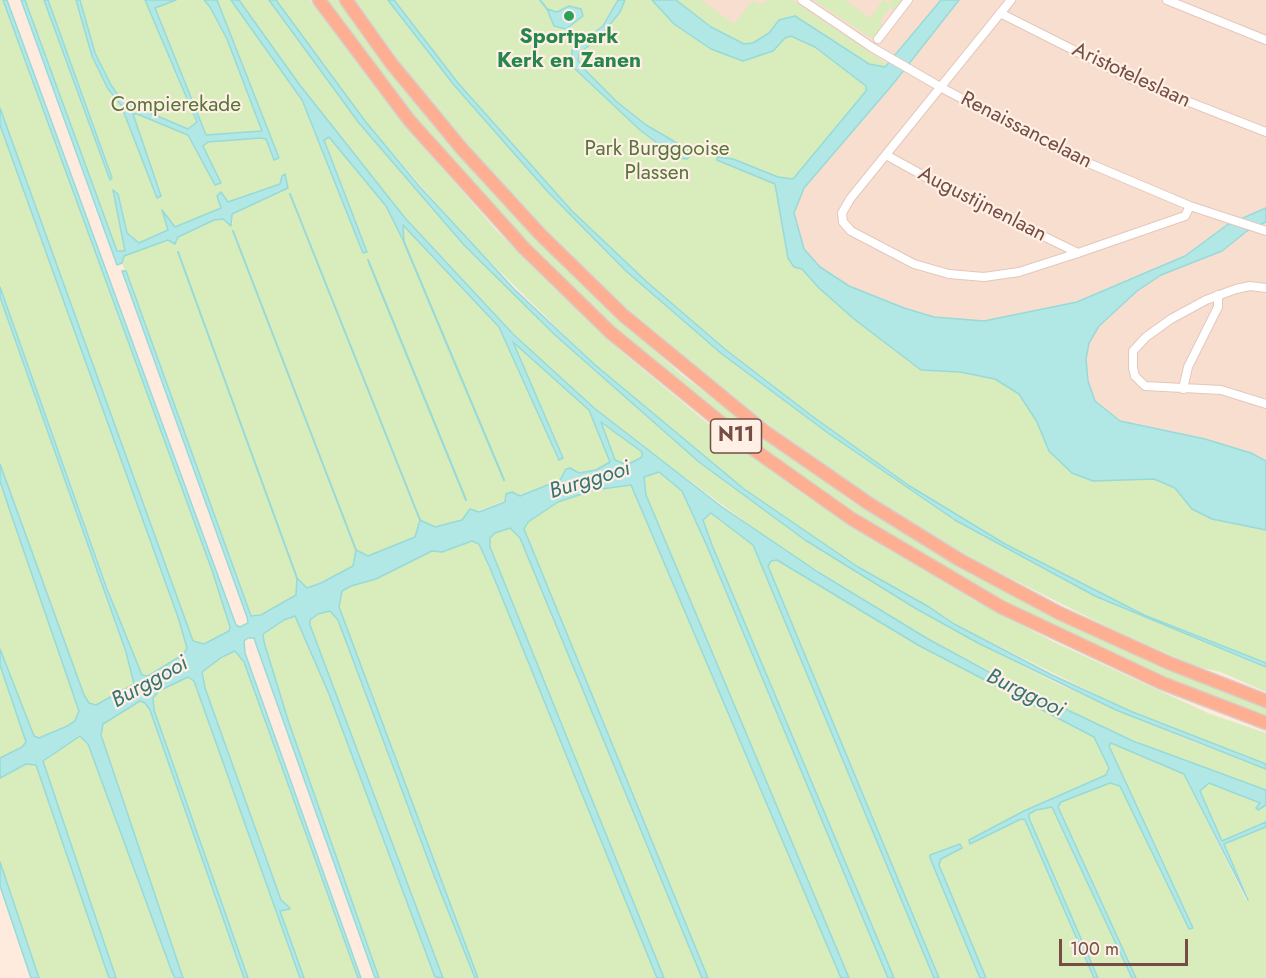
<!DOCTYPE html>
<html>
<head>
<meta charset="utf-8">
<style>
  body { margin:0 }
  #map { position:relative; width:1266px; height:978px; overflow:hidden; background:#feebde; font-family:Jost,sans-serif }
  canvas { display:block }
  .scale { position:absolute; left:1059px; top:939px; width:129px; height:27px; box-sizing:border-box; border:3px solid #754d45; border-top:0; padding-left:8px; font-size:18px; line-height:21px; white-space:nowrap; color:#754d45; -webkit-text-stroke:4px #fff0e5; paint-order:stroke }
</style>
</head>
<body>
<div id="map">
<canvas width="1266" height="978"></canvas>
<div class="scale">100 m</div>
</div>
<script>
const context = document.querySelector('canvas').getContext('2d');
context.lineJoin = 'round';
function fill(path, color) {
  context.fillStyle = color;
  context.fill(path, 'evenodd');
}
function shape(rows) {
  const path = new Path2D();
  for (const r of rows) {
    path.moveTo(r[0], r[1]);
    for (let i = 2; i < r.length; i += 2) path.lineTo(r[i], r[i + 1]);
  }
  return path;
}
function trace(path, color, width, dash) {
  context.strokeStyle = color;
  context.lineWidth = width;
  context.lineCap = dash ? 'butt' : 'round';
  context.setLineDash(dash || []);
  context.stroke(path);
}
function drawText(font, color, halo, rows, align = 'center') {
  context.font = font + ' Jost,sans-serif';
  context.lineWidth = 4.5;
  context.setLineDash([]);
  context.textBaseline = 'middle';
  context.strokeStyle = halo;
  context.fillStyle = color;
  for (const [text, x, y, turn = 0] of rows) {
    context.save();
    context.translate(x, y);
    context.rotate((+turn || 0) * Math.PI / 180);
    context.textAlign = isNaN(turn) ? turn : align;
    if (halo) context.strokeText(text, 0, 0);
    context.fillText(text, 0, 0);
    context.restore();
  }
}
const residential = shape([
  [671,0,1266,0,1266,479,1112,436,976,333,844,292,792,239,764,46]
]);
const green = shape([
  [0,0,3,0,228,615,229,631,204,644,193,641,0,108],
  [25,0,231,0,301,100,363,253,367,252,324,139,329,137,386,206,403,240,403,225,499,327,559,460,563,458,513,342,516,342,589,410,610,462,596,470,578,473,570,468,560,480,467,515,462,520,435,527,429,526,415,537,368,557,356,550,353,566,261,615,251,616,122,263,124,256,168,239,175,244,178,237,214,220,223,219,233,223,231,214,239,209,221,208,125,252,117,252],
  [239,0,269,0,359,123,464,245,555,335,699,462,751,501,887,590,978,643,1056,683,1186,739,1266,769,1266,790,1216,774,1090,722,928,639,778,546,640,444,594,408,514,334,405,218,299,84],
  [276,0,310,0,396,115,496,230,621,351,723,436,831,513,974,600,1054,642,1210,714,1266,733,1266,764,1130,711,954,624,929,607,858,567,744,489,594,364,466,238,365,121],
  [325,0,340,0,394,74,497,198,621,321,683,376,851,501,965,571,1066,621,1266,706,1266,717,1167,680,1060,631,979,588,879,528,760,448,613,327,542,259,433,139,377,71],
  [354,0,652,0,674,24,710,48,743,61,773,51,785,38,791,35,815,47,856,77,866,86,866,91,779,198,799,267,855,319,889,344,960,372,995,379,1019,394,1037,422,1049,451,1132,478,1154,479,1266,529,1266,692,1221,672,1198,667,1120,633,976,561,864,492,749,411,622,305,542,226,473,151,405,70],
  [676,0,701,0,734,24,752,1,759,4,769,0,792,0,887,64,885,67,869,64,801,19,779,20,769,33,753,43,744,44,711,27],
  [813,0,845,0,870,18,883,0,889,3,891,0,902,0,895,11,890,7,880,22,884,26,874,40],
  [0,125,178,617,187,648,184,654,148,676,142,675,132,656,0,287],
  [0,297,134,677,134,684,96,706,89,703,84,695,0,464],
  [600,421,643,452,642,457,627,465,615,460],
  [659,472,682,491,707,546,888,978,849,978,646,495,644,477],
  [0,481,79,711,75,721,38,738,31,734,0,649],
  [631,485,638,498,841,978,708,978,524,529,528,522,558,502,594,490],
  [711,513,753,545,934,978,894,978,712,545,703,520],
  [510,528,520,538,702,978,664,978,490,546,490,538,495,533],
  [472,540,479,544,490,568,657,978,478,978,339,607,342,591,351,586,376,579,432,551,442,552],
  [777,560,918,645,1094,737,1109,768,1106,775,1024,811,969,840,971,844,1021,819,1025,820,1094,978,986,978,939,864,941,859,962,848,930,858,980,978,939,978,767,566,770,561],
  [330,611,338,620,475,978,443,978,310,625,310,620,318,614],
  [295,616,329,694,435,978,379,978,288,720,264,642,263,634,284,620],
  [235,651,244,662,358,978,304,978,280,911,285,908,237,784,205,688,202,672,222,657],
  [0,665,26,742,22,747,0,758],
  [190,677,194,681,300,978,248,978,154,710,153,698,159,691],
  [140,701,145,703,150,710,244,978,183,978,101,735,103,724],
  [80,736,88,744,98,764,138,882,175,978,116,978,43,761],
  [1111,743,1184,774,1246,900,1248,897,1224,844,1266,827,1266,978,1136,978,1058,807,1061,802,1110,783,1120,786,1189,929,1192,928,1109,746],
  [26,764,36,765,109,978,39,978,0,862,0,778],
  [1209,783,1260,804,1258,810,1266,805,1266,822,1222,841,1200,791],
  [1049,806,1052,807,1132,978,1098,978,1029,818,1029,814,1036,810]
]);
const water = shape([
  [3,0,7,0,236,625,240,627,248,623,247,617,122,271,126,271,251,616,261,615,296,595,297,578,307,588,321,583,353,566,356,550,368,556,415,537,420,520,435,527,462,520,470,509,479,512,505,502,506,494,512,492,520,496,560,480,566,469,570,468,579,473,596,470,610,462,589,410,513,342,563,458,559,460,499,327,403,225,404,242,386,206,329,137,324,140,367,252,363,253,302,100,231,0,239,0,299,84,405,218,513,334,594,408,722,507,818,572,928,639,1002,679,1133,741,1266,790,1266,805,1258,810,1256,808,1260,803,1209,783,1200,791,1222,841,1266,822,1266,827,1224,844,1248,900,1184,774,1111,743,1109,746,1193,928,1189,929,1120,786,1110,783,1061,802,1058,807,1136,978,1132,978,1052,807,1036,810,1029,814,1029,818,1098,978,1094,978,1025,820,1021,819,970,844,969,840,1024,811,1106,775,1109,768,1094,737,918,645,777,560,771,561,768,566,939,978,934,978,753,545,711,513,703,520,712,545,894,978,888,978,707,546,682,491,659,472,644,477,646,495,849,978,841,978,631,485,594,490,558,502,528,522,524,529,708,978,702,978,520,538,510,528,495,533,490,538,490,547,664,978,657,978,490,568,479,544,472,541,442,552,432,551,376,579,351,586,342,591,339,607,478,978,475,978,435,878,338,620,330,611,318,614,310,620,310,625,443,978,435,977,329,694,295,616,284,620,263,634,264,642,288,720,379,978,375,978,258,650,254,638,248,638,244,641,245,653,361,978,358,978,244,662,235,651,222,657,202,672,205,688,281,900,289,907,290,909,280,911,304,978,300,978,194,681,188,677,159,691,153,698,154,710,248,978,244,978,150,710,145,703,140,701,103,724,101,735,183,978,175,978,172,972,88,744,80,736,43,761,116,978,109,978,36,765,26,764,0,778,0,758,22,747,26,742,0,665,0,649,34,736,39,738,67,726,75,721,79,711,10,511,0,481,0,464,84,695,89,703,96,705,134,684,126,652,0,297,0,287,107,589,142,675,148,676,184,654,187,648,178,617,0,125,0,108,193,641,204,644,229,631,230,627,213,573,3,0],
  [601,422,642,452,642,457,627,465,615,460,601,422],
  [21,0,25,0,117,251,125,251,113,190,118,194,127,233,139,243,168,230,162,210,175,227,221,208,217,196,221,192,228,202,280,184,282,176,285,174,288,188,232,214,231,226,223,219,214,220,178,237,175,244,168,240,124,256,122,263,117,265,21,0],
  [44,0,48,0,112,178,110,180,44,0],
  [76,0,80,0,95,53,111,85,122,101,188,129,197,122,145,0,176,0,155,8,206,135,262,131,227,39,210,7,204,0,217,0,279,158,274,160,266,139,260,138,208,142,203,146,221,183,215,185,188,135,137,114,133,114,161,196,157,198,121,105,108,89,92,56,76,0],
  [269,0,276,0,365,121,419,186,514,289,594,364,744,489,858,567,929,607,954,624,1052,675,1130,711,1266,764,1266,769,1116,710,978,643,915,608,805,540,699,462,555,335,464,245,359,123,269,0],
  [388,0,394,0,458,83,572,211,648,283,726,350,812,416,908,485,1005,544,1144,615,1266,663,1266,667,1095,596,955,520,828,433,722,354,626,271,548,192,454,85,388,0],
  [618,0,625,0,620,12,603,33,579,54,578,60,584,69,617,102,646,125,689,150,692,155,687,159,677,158,640,130,572,66,572,50,603,26,618,0],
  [652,0,676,0,711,27,744,44,753,43,769,33,779,20,795,16,869,64,885,67,941,0,959,0,893,84,804,188,794,213,804,249,820,267,849,286,904,308,934,317,984,321,1077,302,1185,256,1227,225,1266,208,1266,222,1247,231,1222,251,1161,275,1137,291,1099,326,1089,343,1086,359,1088,381,1095,401,1120,421,1205,439,1251,453,1266,461,1266,530,1212,519,1192,509,1175,488,1154,479,1093,481,1072,473,1049,451,1037,422,1019,394,995,379,960,372,921,370,854,319,819,288,802,269,794,267,788,258,775,184,717,160,717,157,733,159,778,177,793,179,866,91,866,86,815,47,791,36,785,38,773,51,743,61,711,49,674,24,652,0],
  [569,6,581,9,583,16,566,29,554,26,547,9,557,12,569,6],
  [960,844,962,848,941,859,939,865,986,978,980,978,930,858,930,855,960,844],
  [0,862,39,978,31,978,0,886,0,862]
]);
const stream = shape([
  [540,0,547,9],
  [290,194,420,520],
  [233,231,356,550],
  [404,242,504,480],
  [178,252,297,578],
  [368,260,466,500]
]);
const minor = shape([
  [802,0,873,48,942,88,1067,154,1190,206,1266,231],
  [1011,0,850,199,842,213,843,222,851,231,914,264,949,274,984,277,1019,272,1078,253,1185,216,1190,206],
  [1167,0,1266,40],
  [1000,13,1133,80,1266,132],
  [878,39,908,0],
  [886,155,953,192,1078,253],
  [1266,288,1250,286,1236,289,1206,300,1171,319,1146,337,1133,351,1133,368,1135,376,1145,386,1221,390,1266,404],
  [1183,389,1188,367,1218,307,1218,295]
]);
const trunk = shape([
  [319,0,409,120,524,248,610,332,753,449,852,519,1001,607,1162,683,1266,723],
  [346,0,391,63,462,149,540,234,623,315,764,431,868,503,960,560,1059,613,1169,663,1266,701]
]);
const markers = [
  [569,16,6,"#2e9e5b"]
];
const shields = [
  [736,436,51]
];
const shieldNames = [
  ["N11",736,436]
];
const leisureNames = [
  ["Sportpark",569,38],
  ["Kerk en Zanen",569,62]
];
const streetNames = [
  ["Aristoteleslaan",1131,76,25],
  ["Renaissancelaan",1026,131,27],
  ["Augustijnenlaan",982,205,27]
];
const parkNames = [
  ["Compierekade",176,106],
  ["Park Burggooise",657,150],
  ["Plassen",657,174]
];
const waterNames = [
  ["Burggooi",590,481,-17],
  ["Burggooi",150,683,-29],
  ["Burggooi",1025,694,26]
];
fill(residential, '#f8decf');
fill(green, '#d8ecbc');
fill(water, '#b1e8e6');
trace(water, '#97dad8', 1.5);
trace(stream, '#97dad8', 2);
trace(minor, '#e4c7bc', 10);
trace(trunk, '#d8cdcb', 15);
trace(minor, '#fff', 8);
trace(trunk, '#feae91', 12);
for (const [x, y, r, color] of markers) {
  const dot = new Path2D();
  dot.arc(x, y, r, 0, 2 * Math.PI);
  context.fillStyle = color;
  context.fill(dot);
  trace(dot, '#fff0e5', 2);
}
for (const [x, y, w] of shields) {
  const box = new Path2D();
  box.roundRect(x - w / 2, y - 17, w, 34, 4.5);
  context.fillStyle = '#fff0e5';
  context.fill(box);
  trace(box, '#754d45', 1.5);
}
drawText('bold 20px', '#754d45', null, shieldNames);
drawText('bold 21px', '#27864d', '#fff0e5', leisureNames);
drawText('21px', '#754d45', '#fff0e5', streetNames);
drawText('21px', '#57763a', '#fff0e5', parkNames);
drawText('italic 22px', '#357574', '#fff0e5', waterNames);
</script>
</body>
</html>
